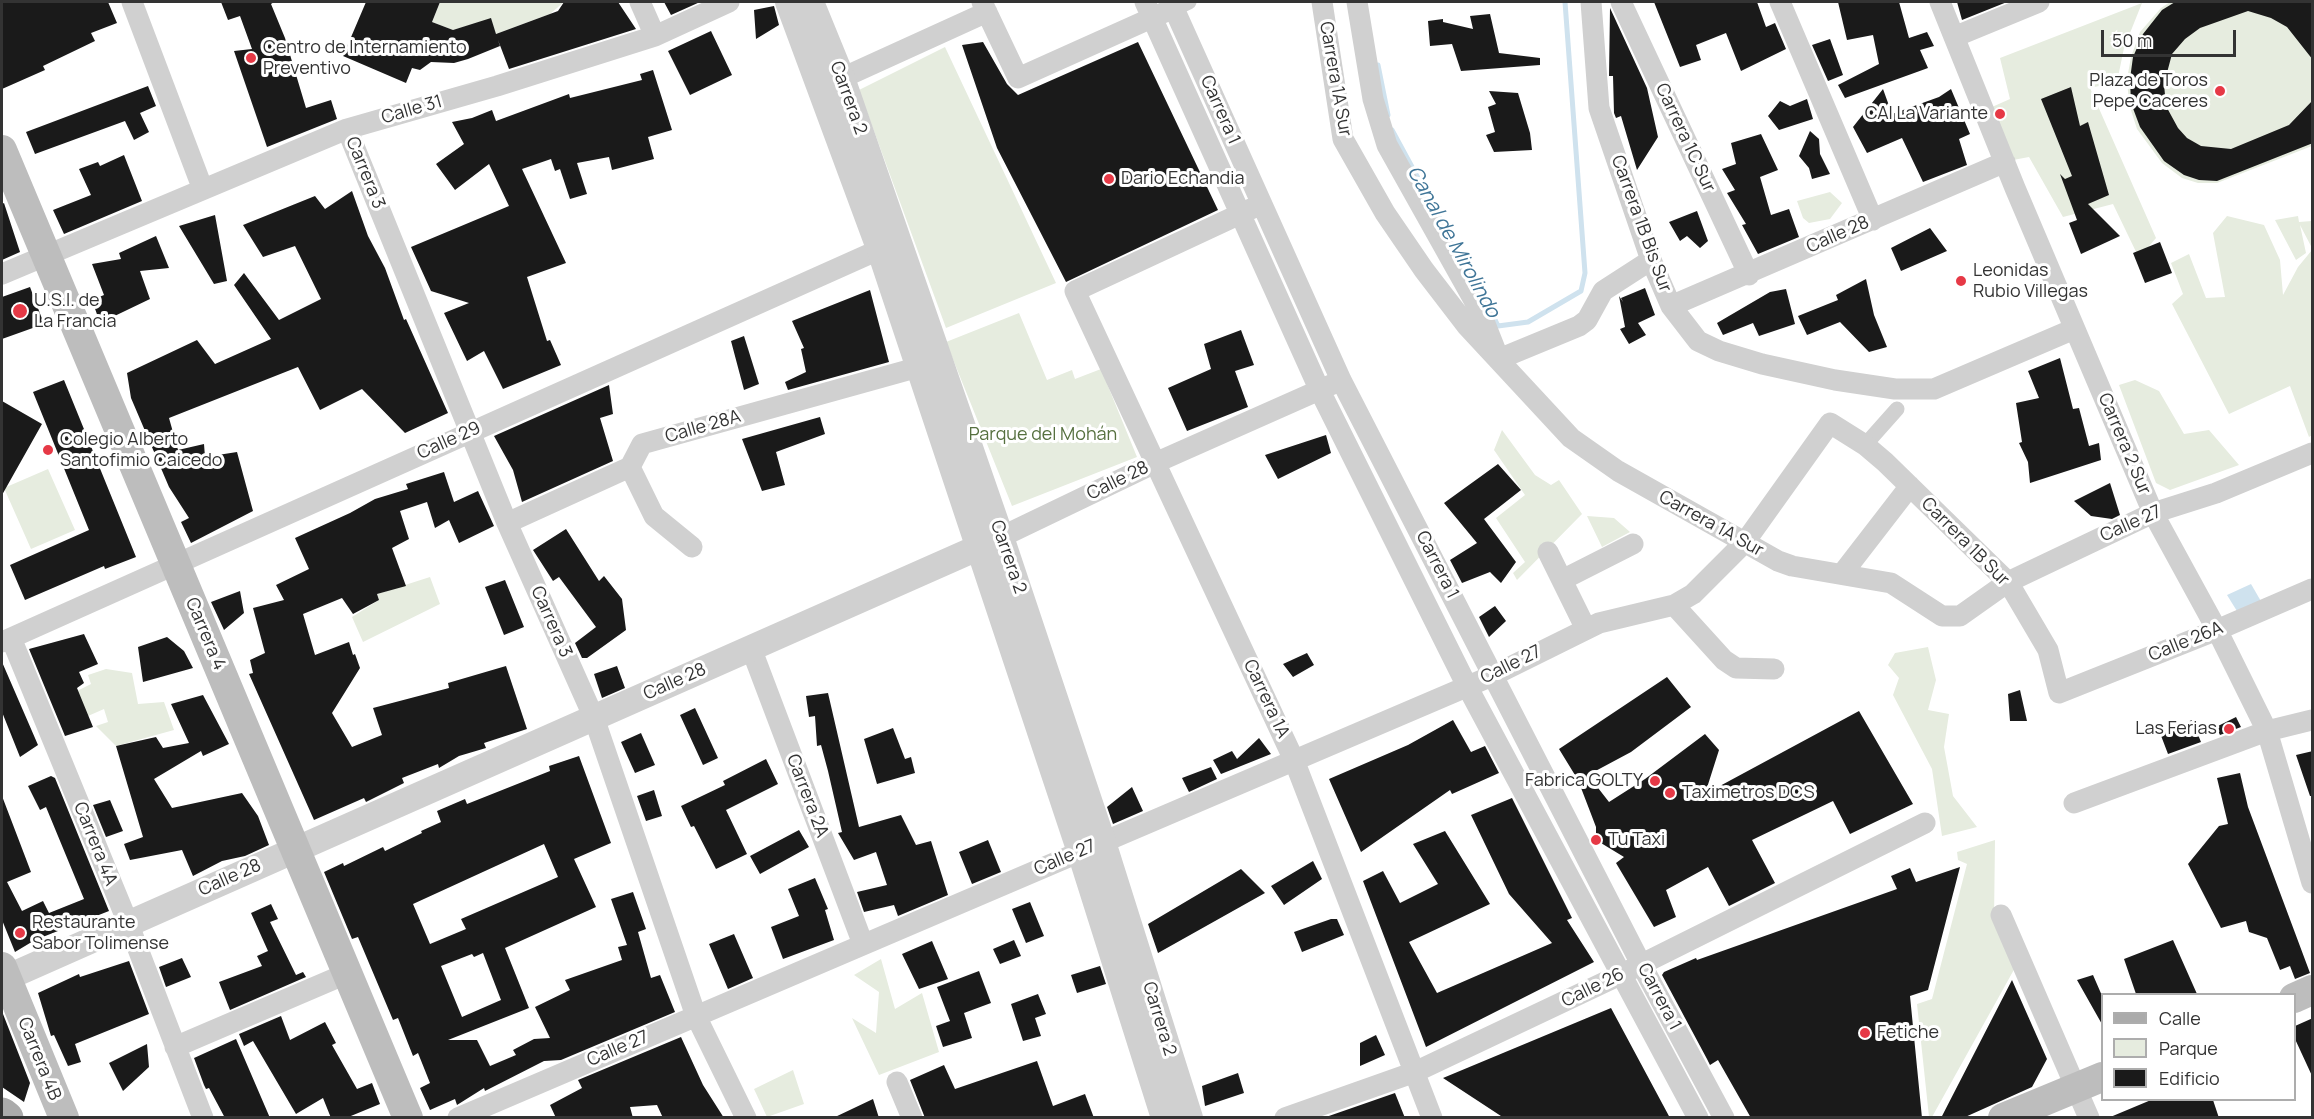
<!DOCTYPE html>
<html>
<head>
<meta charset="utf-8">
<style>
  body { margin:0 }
  #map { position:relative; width:2314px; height:1119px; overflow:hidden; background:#fff; font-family:Manrope,sans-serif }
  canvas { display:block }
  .frame { position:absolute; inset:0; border:3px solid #333; pointer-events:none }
  .legend { position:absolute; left:2101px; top:993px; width:195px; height:108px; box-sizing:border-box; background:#fff; border:2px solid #adadad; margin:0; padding:8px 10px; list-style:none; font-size:18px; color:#333 }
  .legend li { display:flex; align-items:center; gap:12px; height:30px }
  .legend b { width:30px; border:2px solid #adadad }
  .scale { position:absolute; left:2101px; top:30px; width:135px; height:27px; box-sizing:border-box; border:3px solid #333; border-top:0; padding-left:8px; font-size:18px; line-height:21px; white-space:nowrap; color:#333; -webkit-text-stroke:4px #fff; paint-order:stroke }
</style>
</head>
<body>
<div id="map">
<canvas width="2314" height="1119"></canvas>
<div class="frame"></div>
<ul class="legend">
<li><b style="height:8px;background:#ababab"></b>Calle</li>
<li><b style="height:16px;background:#e6ecdf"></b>Parque</li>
<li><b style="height:16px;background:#1a1a1a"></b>Edificio</li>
</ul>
<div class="scale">50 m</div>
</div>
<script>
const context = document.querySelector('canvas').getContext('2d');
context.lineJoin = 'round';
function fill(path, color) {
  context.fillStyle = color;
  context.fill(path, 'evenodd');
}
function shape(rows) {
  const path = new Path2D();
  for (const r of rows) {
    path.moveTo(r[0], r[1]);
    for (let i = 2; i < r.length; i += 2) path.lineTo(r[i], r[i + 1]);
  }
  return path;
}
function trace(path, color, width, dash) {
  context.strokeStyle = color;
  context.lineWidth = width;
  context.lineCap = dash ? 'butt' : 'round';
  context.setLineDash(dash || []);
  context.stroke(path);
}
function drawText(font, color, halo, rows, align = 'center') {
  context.font = font + ' Manrope,sans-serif';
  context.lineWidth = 6;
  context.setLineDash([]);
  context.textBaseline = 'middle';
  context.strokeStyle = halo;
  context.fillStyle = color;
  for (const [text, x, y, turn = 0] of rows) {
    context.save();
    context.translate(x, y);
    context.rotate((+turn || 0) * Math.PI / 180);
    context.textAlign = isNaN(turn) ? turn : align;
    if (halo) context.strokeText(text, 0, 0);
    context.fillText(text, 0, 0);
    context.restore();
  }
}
const green = shape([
  [440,2,564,2,550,14,496,34,491,19,453,30,432,22],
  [2170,2,2312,2,2312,146,2217,183,2198,183,2182,178,2162,163,2137,129,2129,104,2127,79,2131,57,2140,32,2161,8],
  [2142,3,2124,48,2117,82,2090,88,2156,238,2139,258,2113,204,2063,217,2029,157,2013,160,1992,107,2010,99,2000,58],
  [945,47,1056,283,946,328,859,90],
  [1830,192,1842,203,1830,219,1809,223,1803,218,1797,201],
  [2227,216,2264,225,2280,260,2283,295,2298,267,2312,250,2312,435,2309,437,2290,386,2229,414,2172,304,2183,294,2171,263,2189,254,2206,298,2225,297,2213,233],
  [2298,216,2299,222,2312,221,2312,248,2300,225,2306,253,2296,260,2275,220],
  [1019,313,1047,380,1072,370,1075,379,1101,369,1137,457,1012,506,946,342],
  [2135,380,2159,391,2184,434,2209,430,2239,465,2170,490,2156,483,2119,385],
  [1502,430,1535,475,1551,485,1559,480,1582,514,1517,580,1513,573,1525,562,1496,518,1525,495,1494,450],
  [48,469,75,530,31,549,4,488],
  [1587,516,1614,518,1630,532,1602,547],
  [430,577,440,604,363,642,352,617,379,600,377,594],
  [1928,647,1936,680,1928,710,1949,714,1944,747,1953,796,1977,827,1942,836,1932,769,1893,695,1899,678,1888,665,1895,653],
  [106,669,132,673,138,704,164,702,174,730,116,746,96,726,108,722,104,709,88,716,67,696,91,684,88,675],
  [1995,840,1994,920,2016,966,1932,1117,1929,1117,1917,1004,1932,999,1967,864,1958,860,1957,852],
  [881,959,895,1009,922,993,939,1052,879,1075,852,1018,876,1033,879,992,854,975],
  [793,1070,804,1104,767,1117,754,1089]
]);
const water = shape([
  [2251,584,2262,603,2240,616,2227,595]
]);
const stream = shape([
  [1378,65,1388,115],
  [1392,130,1443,224],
  [1491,311,1498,326,1528,322,1581,291,1585,273,1565,2]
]);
const building = shape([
  [2,2,108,2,117,23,91,33,95,41,43,66,45,70,2,89],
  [221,2,274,2,271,4,285,38,306,108,331,100,337,119,267,147,234,51,252,49,240,16,228,20],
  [366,2,440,2,432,22,453,30,491,18,496,34,558,11,564,2,618,2,636,29,509,69,498,40,500,46,468,59,454,63,431,62,420,70,412,68,406,83,343,56],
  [664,2,700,2,671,15],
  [1654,2,1757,2,1766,27,1775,23,1786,49,1741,71,1726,33,1696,45,1701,60,1680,67],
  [1838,2,1899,2,1909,38,1927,32,1934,46,1920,50,1928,68,1845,98,1838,85,1879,64,1873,35,1847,40],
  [1957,2,2007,2,1962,20],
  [2175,2,2313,2,2313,60,2287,27,2271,18,2248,11,2200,28,2185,39,2172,54,2164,84,2166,106,2178,128,2187,138,2201,146,2231,149,2289,125,2313,100,2313,143,2217,181,2199,180,2184,175,2164,161,2140,127,2131,103,2130,79,2133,57,2143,34,2162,10],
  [774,6,779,25,756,39,754,10],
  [1610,8,1647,88,1658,137,1637,170,1621,116,1616,118,1614,113,1613,76,1609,76],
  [1490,14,1499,53,1540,58,1540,65,1461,71,1452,44,1430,46,1428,21,1443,19,1443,22,1473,29,1470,16],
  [711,31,732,75,690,95,668,51],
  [1830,39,1843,75,1828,81,1812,45],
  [983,42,1007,84,1018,95,1138,42,1218,210,1066,282,997,148,962,45],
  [653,70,672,130,648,137,654,159,612,170,609,157,577,163,587,194,570,199,560,169,555,171,551,159,522,169,566,263,527,277,547,341,550,340,561,365,503,389,484,351,467,361,444,313,469,303,431,291,411,247,509,206,489,164,455,190,436,164,464,144,452,122,472,118,492,110,496,121,569,94,570,98,642,80,640,74],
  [148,86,156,106,140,113,149,132,134,140,125,121,35,154,26,132],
  [2071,87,2080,126,2088,122,2109,195,2088,204,2120,236,2081,254,2069,223,2077,220,2060,174,2065,179,2072,176,2041,99],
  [1883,89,1892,114,1939,97,1951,89,1970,134,1959,139,1967,165,1923,182,1902,138,1867,153,1853,127],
  [1489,91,1518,93,1530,133,1532,150,1494,152,1486,135,1495,132,1488,107,1496,104],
  [1807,99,1813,119,1779,130,1768,116,1780,101,1790,106],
  [1810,131,1819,139,1820,154,1830,174,1812,179,1809,168,1799,156],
  [1761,134,1778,170,1760,177,1771,215,1789,209,1799,237,1758,254,1742,225,1746,224,1727,193,1735,190,1722,169,1736,164,1731,143],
  [124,155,142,201,64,234,53,210,91,195,79,169,98,162,100,166],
  [352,191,368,236,385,268,404,320,406,319,448,413,405,433,362,389,320,410,298,367,169,418,178,450,204,444,205,457,237,452,253,511,191,543,181,522,189,518,169,487,131,398,127,373,197,340,215,364,271,339,234,285,244,273,279,320,321,299,295,246,263,257,243,225,315,196,325,209],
  [4,203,20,252,2,260,2,204],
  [1697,211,1708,241,1700,248,1687,236,1680,241,1669,222],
  [215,215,227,281,214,284,179,226],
  [1930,228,1947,251,1901,271,1891,248],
  [156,236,169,268,140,271,150,299,100,323,92,300,104,295,92,264,121,259,119,253],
  [2160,242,2172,273,2145,283,2133,253],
  [1866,279,1874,315,1887,347,1869,352,1840,322,1807,335,1798,316,1838,300,1836,295],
  [30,287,44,324,2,339,2,297],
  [1645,288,1655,315,1638,323,1646,335,1629,344,1620,329,1625,327,1619,296,1623,302,1621,298],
  [1786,289,1795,324,1759,336,1753,323,1723,335,1717,323,1770,292],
  [870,290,889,362,788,390,785,382,806,372,801,349,804,348,792,321],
  [1241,330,1254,365,1235,371,1248,407,1187,431,1168,388,1211,369,1204,344],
  [744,336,759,384,744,390,731,341],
  [2060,358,2073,409,2079,408,2089,446,2099,443,2101,460,2030,483,2028,462,2019,443,2022,442,2016,403,2039,398,2028,371],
  [64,380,136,557,105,569,104,566,25,600,10,565,89,530,33,392],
  [609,385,613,414,600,418,613,461,522,502,513,470,494,436],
  [2,401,42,424,2,495],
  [820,417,825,434,776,452,785,485,762,491,742,439],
  [1326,435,1331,453,1278,479,1265,455],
  [1498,464,1521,490,1484,519,1516,562,1501,583,1490,572,1462,583,1450,560,1477,543,1444,503],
  [444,472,454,502,478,491,494,526,459,543,449,520,435,528,427,502,400,511,409,539,392,548,406,586,377,594,379,600,353,614,342,598,303,614,315,655,349,642,353,655,355,654,360,668,332,713,352,747,382,735,373,708,449,688,448,683,506,666,527,729,484,743,486,748,459,756,439,768,438,764,402,778,404,783,366,802,364,798,314,820,249,674,253,673,250,660,265,653,253,608,284,600,276,585,309,569,295,538,350,513,375,499,408,489,406,484],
  [2110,483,2120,515,2112,519,2091,516,2074,501],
  [566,529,599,581,604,576,622,599,626,630,587,658,582,658,575,643,596,627,559,577,553,581,533,550],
  [505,580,524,627,504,635,485,587],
  [240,591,244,613,224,630,211,602],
  [1495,606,1506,621,1489,637,1479,617],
  [84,634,98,664,79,672,84,683,77,688,93,727,65,736,29,649],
  [167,637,184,651,193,668,143,682,138,647],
  [1307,653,1314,665,1293,677,1283,664],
  [2,662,38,745,20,757,2,712],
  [617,666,625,688,602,698,594,674],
  [1667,677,1691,707,1631,752,1588,775,1609,802,1645,779,1705,734,1719,750,1705,794,1859,711,1913,804,1850,834,1833,801,1752,840,1775,883,1729,906,1708,867,1666,890,1676,917,1654,927,1616,863,1624,857,1596,840,1596,827,1578,780,1559,749],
  [2020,690,2027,721,2010,721,2008,694],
  [828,693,859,827,901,815,916,845,931,841,948,895,898,916,894,905,864,912,857,892,887,885,876,852,854,860,838,833,842,832,828,771,821,745,817,746,815,716,809,717,806,696],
  [203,695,229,744,203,756,201,751,154,779,172,808,242,793,258,816,269,845,245,856,222,861,193,876,182,850,130,860,124,844,143,837,116,746,156,737,163,748,189,743,171,704],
  [695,708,718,758,703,765,680,715],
  [2236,717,2241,727,2220,735,2216,727],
  [1453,720,1471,752,1485,746,1499,773,1452,794,1450,790,1361,852,1329,779,1408,745],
  [2192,720,2201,742,2168,754,2160,733],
  [893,728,905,759,911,757,915,773,877,784,864,739],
  [641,733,655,765,635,773,621,742],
  [1259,738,1271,754,1221,774,1213,760,1232,751,1237,759],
  [2313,751,2313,796,2310,796,2296,755],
  [579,756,611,843,574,859,596,907,505,948,529,1008,448,1040,477,1040,490,1066,516,1055,513,1050,534,1039,550,1038,535,1007,570,990,565,980,622,960,618,947,627,945,611,899,633,892,646,929,638,932,651,978,660,975,675,1012,561,1060,544,1061,485,1091,484,1088,457,1105,455,1099,430,1110,420,1088,430,1083,418,1053,413,1056,398,1018,393,1020,358,937,352,939,324,872,343,863,344,866,383,847,385,851,422,833,421,831,441,822,437,811,465,799,467,804,550,771,549,766],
  [544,844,558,877,461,919,466,929,430,944,413,904],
  [483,953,501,1000,462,1017,441,966,472,954,474,957],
  [766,759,778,784,726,810,747,854,716,869,694,826,691,827,681,806,725,785,723,781],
  [1211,767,1217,779,1189,792,1182,778],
  [2240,773,2248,807,2310,973,2295,979,2290,966,2280,970,2267,938,2249,932,2246,921,2221,928,2188,864,2219,826,2228,824,2217,778],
  [51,776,55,778,109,911,35,940,15,952,2,920,2,796,31,872,7,882,22,911,43,901,49,913,84,899,46,807,40,810,28,786],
  [1132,787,1143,811,1113,824,1107,807],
  [654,790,662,816,646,821,637,796],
  [1512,798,1572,918,1567,920,1594,962,1426,1047,1363,881,1383,871,1400,903,1438,884,1413,844,1445,831,1490,904,1409,942,1437,993,1552,943,1509,894,1471,815],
  [110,800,123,831,106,837,93,805],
  [799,830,809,847,760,874,750,856],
  [988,840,1001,872,972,884,959,852],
  [1313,861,1322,879,1284,905,1271,886],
  [1960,867,1928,990,1910,996,1922,1118,1751,1118,1718,1060,1710,1065,1707,1059,1662,975,1664,972,1696,958,1697,960,1897,889,1891,876,1910,868,1916,882],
  [1241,869,1265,893,1158,953,1148,924],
  [815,878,828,909,825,910,834,940,783,959,771,927,799,916,788,889],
  [1030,902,1044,936,1026,943,1012,909],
  [271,904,278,919,270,922,296,975,303,972,306,977,230,1010,219,982,262,966,257,956,268,951,251,913],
  [1331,919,1337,919,1344,935,1302,952,1294,932],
  [734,934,753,978,728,989,709,944],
  [1014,940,1021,956,1000,964,993,949],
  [2173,940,2197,994,2136,994,2124,959],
  [932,941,948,979,919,989,902,954],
  [182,958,191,977,166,987,159,967],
  [129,961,149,1014,75,1044,81,1062,68,1066,54,1035,51,1036,38,993,79,974,80,977],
  [1100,966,1106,984,1077,993,1071,975],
  [979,971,991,1003,964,1013,972,1038,943,1047,936,1026,950,1021,937,987],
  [2093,975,2103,998,2103,1026,2077,980],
  [2012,980,2047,1059,2032,1087,1963,1118,1941,1118],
  [1038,994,1046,1014,1035,1018,1041,1036,1023,1041,1011,1004],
  [1611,1008,1670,1118,1504,1118,1443,1078],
  [3,1014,30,1083,24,1102,2,1087],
  [281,1016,290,1040,325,1022,336,1043,332,1045,357,1089,372,1083,380,1104,346,1118,331,1118,323,1098,296,1114,253,1041,244,1046,239,1034],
  [2313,1018,2313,1078,2295,1039,2295,1026],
  [1376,1035,1385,1055,1360,1066,1360,1043],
  [681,1037,703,1085,724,1118,663,1118,657,1105,630,1107,633,1118,556,1118,550,1105,582,1088,578,1080],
  [236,1039,270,1118,225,1118,209,1088,206,1089,204,1085,194,1058],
  [147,1044,149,1067,123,1091,109,1063],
  [1037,1061,1053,1106,1085,1094,1094,1118,925,1118,910,1080,944,1065,955,1089],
  [1238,1073,1244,1093,1205,1106,1202,1086],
  [1395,1093,1405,1118,1326,1118,1326,1117],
  [873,1099,879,1118,833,1118],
  [2151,1100,2213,1100,2219,1118,2108,1118]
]);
const pedestrian = shape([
  [1174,9,1189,2],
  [1865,445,1897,409]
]);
const minor = shape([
  [132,2,202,187],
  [640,2,655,36],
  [982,2,1018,78,1165,12],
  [1145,2,1320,391,1467,686,1698,1118],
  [1171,2,1341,380,1641,964,1724,1118],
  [1322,2,1343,139,1385,213,1424,270,1467,326,1571,438,1618,471,1778,561,1792,566,1891,583,1942,616,1960,616,2008,582,2153,513,2216,493,2312,453],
  [1357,2,1373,99,1387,145,1480,311,1499,359,1579,326,1587,320,1603,291,1651,260],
  [1591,2,1599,108,1651,260,1671,306,1698,341,1719,351,1762,364,1835,380,1895,389,1934,389,2074,329],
  [1621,2,1749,275],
  [1780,2,1873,220],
  [1940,2,2015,188,2153,513,2217,630,2267,731,2312,883],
  [1954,37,2039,2],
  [842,78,987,12],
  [347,129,507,523,594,718,696,1016,746,1118],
  [1253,208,1075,291,1294,760,1432,1118],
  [2,274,347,129,497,86,655,36,729,2],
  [1671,306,2005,162],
  [630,467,654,516,692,547],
  [507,523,630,467,642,444,919,367],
  [1001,537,1155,463,1333,384],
  [1548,552,1586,629],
  [1842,574,1910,486],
  [1562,580,1633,544],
  [1674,605,1724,660,1736,668,1774,669],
  [11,638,128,923,203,1118],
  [2,642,894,243],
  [751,648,863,944],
  [2074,803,2267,731,2312,720],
  [2001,915,2089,1118],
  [175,1047,348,973],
  [897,1082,912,1118],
  [458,1118,1494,675,1599,623,1674,605,1693,594,1745,542,1830,423,1865,445,1885,462,2008,582,2048,650,2059,693,2217,630,2312,589],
  [1285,1118,1415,1072,1622,974,1925,823]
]);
const tertiary = shape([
  [788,2,879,248,1080,852,1164,1118],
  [811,2,842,78,1001,537,1103,842,1190,1118],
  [6,978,993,541]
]);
const secondary = shape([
  [2,150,408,1118],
  [2,967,64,1118],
  [2294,998,2312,990],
  [2003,1118,2102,1077]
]);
const primary = shape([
  [2,1114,7,1118]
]);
const markers = [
  [251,58,6,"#e63946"],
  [2220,91,6,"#e63946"],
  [2000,114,6,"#e63946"],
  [1109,179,6,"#e63946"],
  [1961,281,6,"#e63946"],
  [20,311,8,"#e63946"],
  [48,450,6,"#e63946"],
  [2229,729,6,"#e63946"],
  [1655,781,6,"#e63946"],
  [1670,793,6,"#e63946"],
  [1596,840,6,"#e63946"],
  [20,933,6,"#e63946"],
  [1865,1033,6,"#e63946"]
];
const poiNames = [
  ["Centro de Internamiento",263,48],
  ["Preventivo",263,69],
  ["Plaza de Toros",2208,81,"right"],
  ["Pepe Caceres",2208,102,"right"],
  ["CAI La Variante",1988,114,"right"],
  ["Dario Echandia",1121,179],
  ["Leonidas",1973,271],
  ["Rubio Villegas",1973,292],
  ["U.S.I. de",34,301],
  ["La Francia",34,322],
  ["Colegio Alberto",60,440],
  ["Santofimio Caicedo",60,461],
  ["Las Ferias",2217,729,"right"],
  ["Fabrica GOLTY",1643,781,"right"],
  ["Taximetros DCS",1682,793],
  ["Tu Taxi",1608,840],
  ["Restaurante",32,923],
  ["Sabor Tolimense",32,944],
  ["Fetiche",1877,1033]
];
const streetNames = [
  ["Carrera 1A Sur",1335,79,80],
  ["Carrera 2",848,98,70],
  ["Calle 31",412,110,-16],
  ["Carrera 1",1220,110,66],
  ["Carrera 1C Sur",1685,138,65],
  ["Carrera 3",365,173,68],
  ["Carrera 1B Bis Sur",1641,224,70],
  ["Calle 28",1838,235,-24],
  ["Calle 28A",703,427,-16],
  ["Calle 29",449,441,-24],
  ["Carrera 2 Sur",2124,444,67],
  ["Calle 28",1118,481,-26],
  ["Carrera 1A Sur",1711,524,29],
  ["Calle 27",2131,524,-24],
  ["Carrera 1B Sur",1965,542,45],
  ["Carrera 2",1008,557,71],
  ["Carrera 1",1437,565,63],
  ["Carrera 3",551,622,66],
  ["Carrera 4",205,634,67],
  ["Calle 26A",2186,642,-22],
  ["Calle 27",1511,665,-26],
  ["Calle 28",675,682,-24],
  ["Carrera 1A",1266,699,65],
  ["Carrera 2A",807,796,69],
  ["Carrera 4A",95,844,68],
  ["Calle 27",1065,858,-23],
  ["Calle 28",230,878,-24],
  ["Calle 26",1593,988,-26],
  ["Carrera 1",1659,997,62],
  ["Carrera 2",1159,1019,73],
  ["Calle 27",618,1049,-23],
  ["Carrera 4B",39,1059,68]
];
const parkNames = [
  ["Parque del Mohán",1043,435]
];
const waterNames = [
  ["Canal de Mirolindo",1453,242,61]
];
fill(green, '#e6ecdf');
fill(water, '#cfe2ee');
trace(stream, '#cfe2ee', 5);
fill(building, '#1a1a1a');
trace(pedestrian, '#d0d0d0', 15);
trace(minor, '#d0d0d0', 21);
trace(tertiary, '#d0d0d0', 26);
trace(secondary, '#bdbdbd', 30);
trace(primary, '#ababab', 33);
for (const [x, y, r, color] of markers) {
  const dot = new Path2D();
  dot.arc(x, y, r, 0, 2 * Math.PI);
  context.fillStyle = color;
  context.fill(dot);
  trace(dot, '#fff', 2);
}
drawText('18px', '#333', '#fff', poiNames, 'left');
drawText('18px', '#333', '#fff', streetNames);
drawText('18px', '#56703f', '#fff', parkNames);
drawText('italic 20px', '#3f7597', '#fff', waterNames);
</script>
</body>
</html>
